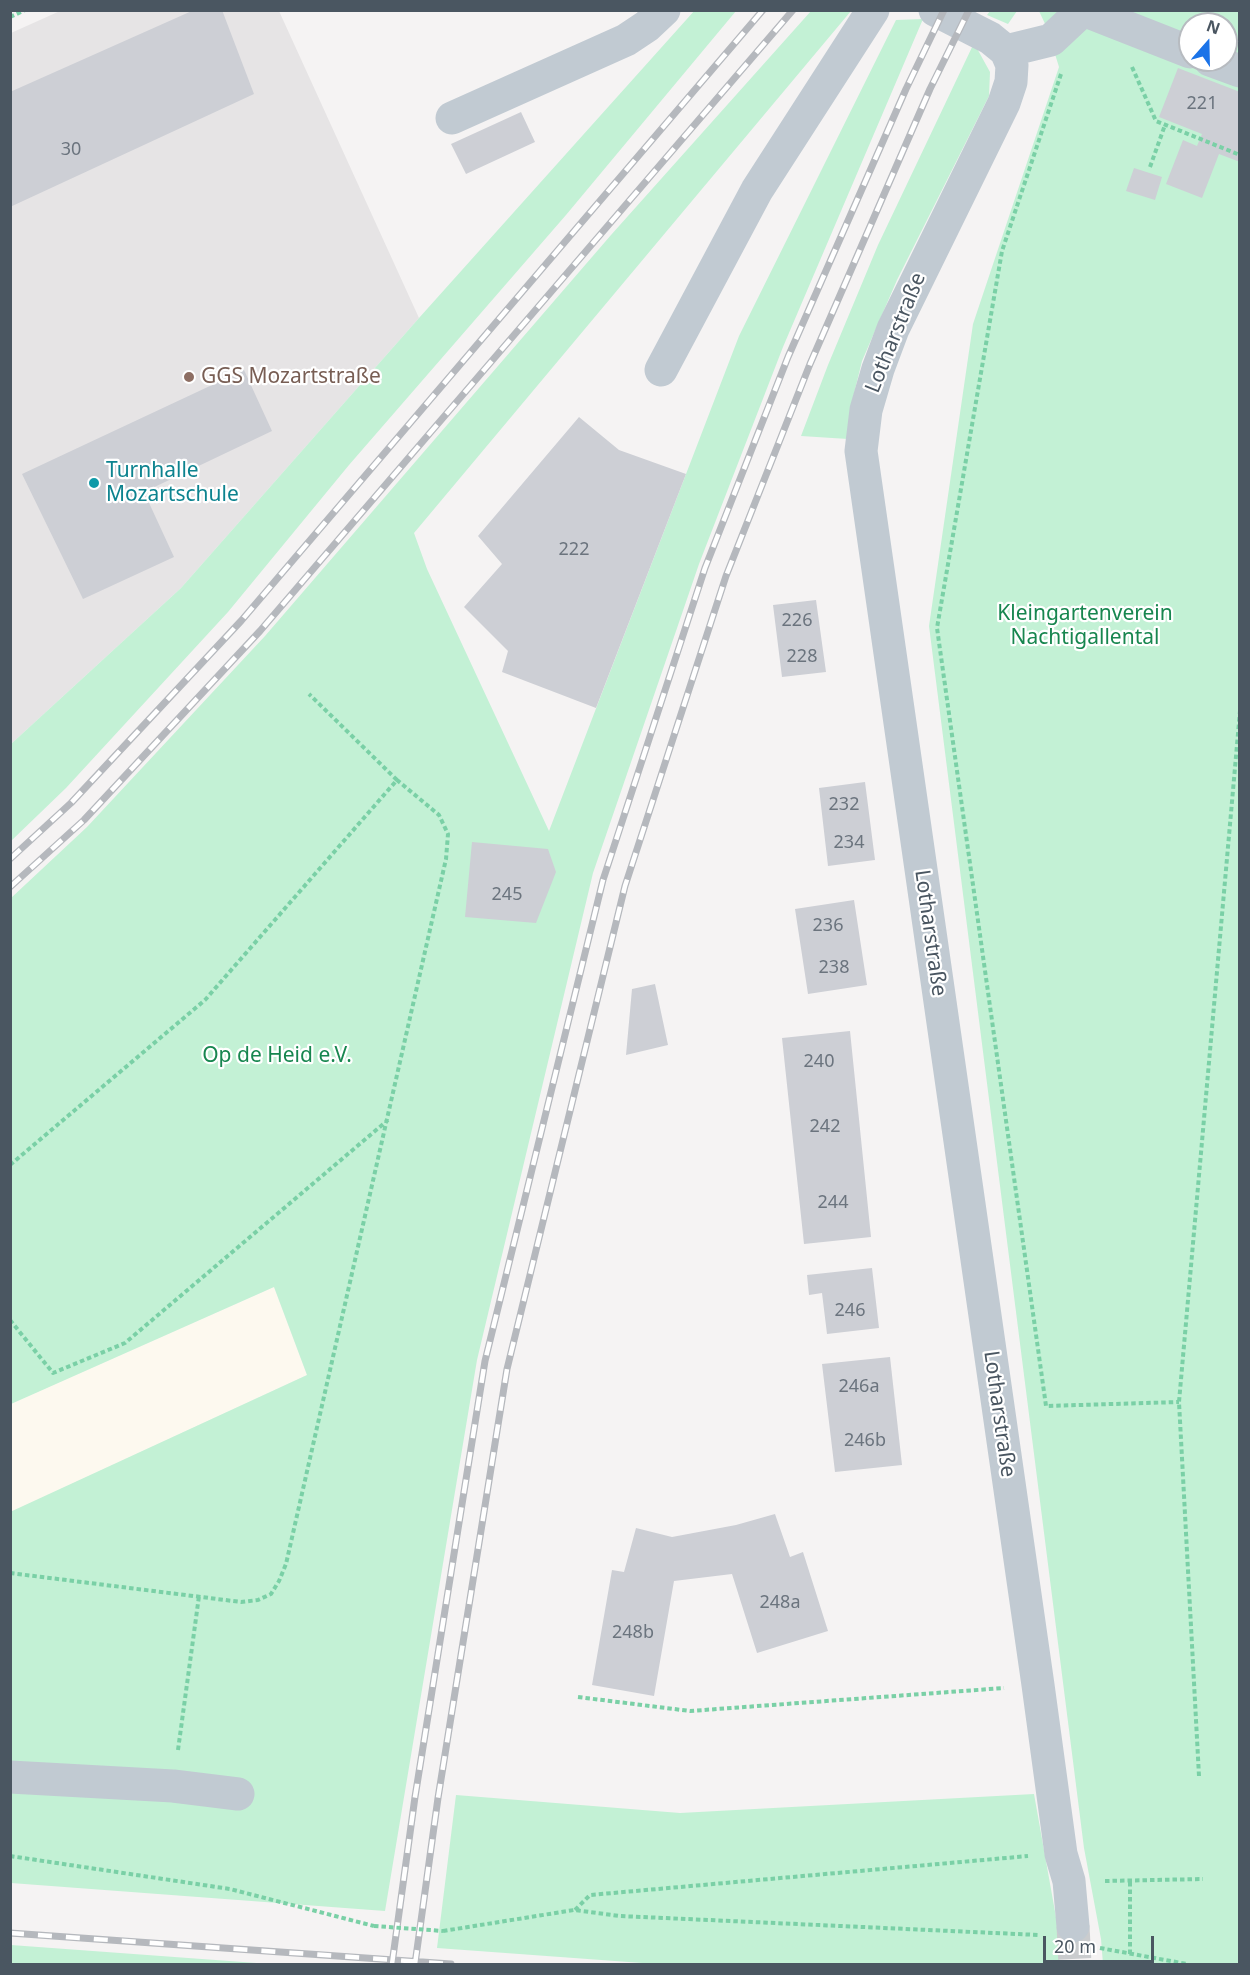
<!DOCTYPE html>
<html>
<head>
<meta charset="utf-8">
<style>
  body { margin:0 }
  #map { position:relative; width:1250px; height:1975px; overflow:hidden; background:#f5f3f3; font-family:"Noto Sans",sans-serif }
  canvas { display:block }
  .frame { position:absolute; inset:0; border:12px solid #4a5661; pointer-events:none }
  .north { position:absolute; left:1178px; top:12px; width:60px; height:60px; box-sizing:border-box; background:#fff; border:2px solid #b7bbc0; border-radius:50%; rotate:20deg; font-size:16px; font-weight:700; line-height:24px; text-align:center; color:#4a5661 }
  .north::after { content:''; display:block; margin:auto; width:21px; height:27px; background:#1a73e8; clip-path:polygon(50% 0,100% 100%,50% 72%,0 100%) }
  .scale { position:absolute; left:1043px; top:1936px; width:111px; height:27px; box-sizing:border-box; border:3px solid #4a5661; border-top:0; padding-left:8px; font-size:18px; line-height:21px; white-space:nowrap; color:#4a5661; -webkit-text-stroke:4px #fff; paint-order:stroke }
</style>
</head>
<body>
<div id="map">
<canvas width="1250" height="1975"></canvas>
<div class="frame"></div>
<div class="north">N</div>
<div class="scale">20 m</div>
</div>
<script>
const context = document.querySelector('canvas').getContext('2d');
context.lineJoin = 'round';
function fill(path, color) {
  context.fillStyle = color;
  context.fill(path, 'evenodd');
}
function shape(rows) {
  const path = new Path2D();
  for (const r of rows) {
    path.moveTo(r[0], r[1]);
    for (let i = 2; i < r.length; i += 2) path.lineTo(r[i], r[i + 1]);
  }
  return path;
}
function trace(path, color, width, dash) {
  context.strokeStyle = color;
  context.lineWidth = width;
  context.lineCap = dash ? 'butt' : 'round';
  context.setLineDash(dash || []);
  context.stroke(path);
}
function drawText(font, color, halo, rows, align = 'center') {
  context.font = font + ' "Noto Sans",sans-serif';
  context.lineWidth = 4.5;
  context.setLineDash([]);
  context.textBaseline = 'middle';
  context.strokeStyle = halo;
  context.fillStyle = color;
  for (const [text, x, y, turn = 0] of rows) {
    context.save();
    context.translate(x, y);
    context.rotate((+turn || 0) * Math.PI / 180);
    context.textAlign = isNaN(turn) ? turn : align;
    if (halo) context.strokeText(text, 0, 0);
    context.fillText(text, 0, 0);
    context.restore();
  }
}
const commercial = shape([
  [274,1287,307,1375,11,1512,10,1404]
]);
const education = shape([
  [60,11,279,11,419,318,181,588,11,744,11,33]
]);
const green = shape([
  [695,10,736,11,566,215,349,465,228,612,66,788,11,841,11,744,181,588,419,318],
  [811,11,851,11,414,533,427,569,549,831,739,336,896,20,923,19,783,347,699,564,593,873,477,1360,385,1911,11,1883,10,1512,307,1375,274,1287,11,1404,11,898,87,827,265,636,611,235],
  [990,11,990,10,1017,11,1008,24,987,15],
  [1039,11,1239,11,1239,1964,1103,1964,1101,1939,1084,1848,929,626,973,324,1059,67,1047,28],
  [1190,24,1226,24,1226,60,1190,60],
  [974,43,990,72,989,96,897,280,862,361,852,402,848,439,801,436,828,365,878,245],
  [1034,1794,1059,1934,1059,1964,656,1964,437,1948,456,1795,680,1813],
  [11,1945,270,1964,11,1964]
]);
const building = shape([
  [194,10,222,10,254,94,10,207,10,92],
  [1178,68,1240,92,1240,162,1219,154,1202,198,1166,184,1183,140,1197,146,1202,134,1159,117],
  [521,112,535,142,466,174,451,144],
  [1134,168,1162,177,1155,200,1126,191],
  [244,370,272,431,144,492,174,557,83,599,22,474],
  [579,417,619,450,686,474,596,708,502,672,508,651,464,607,502,564,478,536],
  [816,600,826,672,782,677,773,605],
  [865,782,875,860,828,866,819,788],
  [472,842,548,849,556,872,536,923,465,917],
  [854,900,867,985,808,994,795,909],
  [655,984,668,1045,626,1055,632,989],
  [850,1031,871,1237,804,1244,782,1038],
  [872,1268,879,1328,827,1334,822,1293,809,1295,807,1275],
  [890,1357,902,1465,835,1472,822,1364],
  [775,1514,790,1557,803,1552,828,1631,757,1653,732,1574,674,1581,654,1696,592,1685,612,1570,624,1572,636,1528,672,1537,736,1525]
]);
const minorTunnel = shape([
  [1073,1926,1075,1964]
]);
const path = shape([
  [10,17,25,10],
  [1132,67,1156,121,1240,155],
  [1061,74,1002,251,937,628,1046,1406,1179,1402],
  [1150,167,1165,125],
  [10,1165,205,1000,397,780,309,694],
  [10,1320,53,1373,125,1343,388,1120],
  [10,1573,241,1602,258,1600,271,1594,279,1581,286,1564,446,859,448,834,439,815,397,780],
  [578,1697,690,1711,1004,1688],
  [178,1750,199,1596],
  [1199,1776,1179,1402,1240,711],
  [10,1856,230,1889,374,1926],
  [1105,1881,1203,1879],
  [1130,1882,1130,1954],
  [575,1910,590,1895,1028,1856],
  [443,1931,574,1910,620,1916,1039,1935],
  [1100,1948,1187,1964]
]);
const minor = shape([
  [935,10,990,38,1006,51,1012,65,1011,82,1004,103,893,329,878,369,866,410,861,451,1038,1685,1061,1854,1069,1881,1073,1926],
  [1083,10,1190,52],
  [1006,51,1051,40,1083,10],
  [1210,60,1240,71],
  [452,118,626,40,647,26,664,10],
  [661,370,757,190,873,10],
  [10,1777,173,1786,238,1794]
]);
const rail = shape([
  [10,859,71,803,241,621,763,10],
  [10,887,84,820,260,631,793,10],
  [10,1933,451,1964],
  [392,1964,415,1797,485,1361,603,880,705,568,788,357,906,89,944,10],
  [415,1964,438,1798,507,1369,625,886,726,576,810,364,930,89,969,10]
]);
const pathBridge = shape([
  [374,1926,443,1931]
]);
const markers = [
  [189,377,6,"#8d6e63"],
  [94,483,6,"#0f9aa8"]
];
const numberNames = [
  ["221",1202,104],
  ["30",71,150],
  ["222",574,550],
  ["226",797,621],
  ["228",802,657],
  ["232",844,805],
  ["234",849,843],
  ["245",507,895],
  ["236",828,926],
  ["238",834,968],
  ["240",819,1062],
  ["242",825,1127],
  ["244",833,1203],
  ["246",850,1311],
  ["246a",859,1387],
  ["246b",865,1441],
  ["248a",780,1603],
  ["248b",633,1633]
];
const streetNames = [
  ["Lotharstraße",896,333,-68],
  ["Lotharstraße",930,933,82],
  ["Lotharstraße",999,1414,82]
];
const educationNames = [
  ["GGS Mozartstraße",201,377]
];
const cultureNames = [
  ["Turnhalle",106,471],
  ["Mozartschule",106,495]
];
const parkNames = [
  ["Kleingartenverein",1085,614],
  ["Nachtigallental",1085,638],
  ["Op de Heid e.V.",277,1056]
];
fill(commercial, '#fdf9ef');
fill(education, '#e6e4e5');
fill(green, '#c3f1d5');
fill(building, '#cdcfd5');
trace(minorTunnel, '#caccce', 33, [33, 16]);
trace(path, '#7ad0a6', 4, [4.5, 3]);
trace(minor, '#c1cad2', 33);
trace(rail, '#b5b8bd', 7);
trace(rail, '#fff', 4.5, [14]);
trace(pathBridge, '#7ad0a6', 4, [4.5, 3]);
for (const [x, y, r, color] of markers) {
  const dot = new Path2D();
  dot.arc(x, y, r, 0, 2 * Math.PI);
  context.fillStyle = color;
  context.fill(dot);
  trace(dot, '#fff', 2);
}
drawText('18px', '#6b747e', null, numberNames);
drawText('21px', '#4a5661', '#fff', streetNames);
drawText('21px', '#785e54', '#fff', educationNames, 'left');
drawText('21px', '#0d838f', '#fff', cultureNames, 'left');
drawText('21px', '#17864f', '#fff', parkNames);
</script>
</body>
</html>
